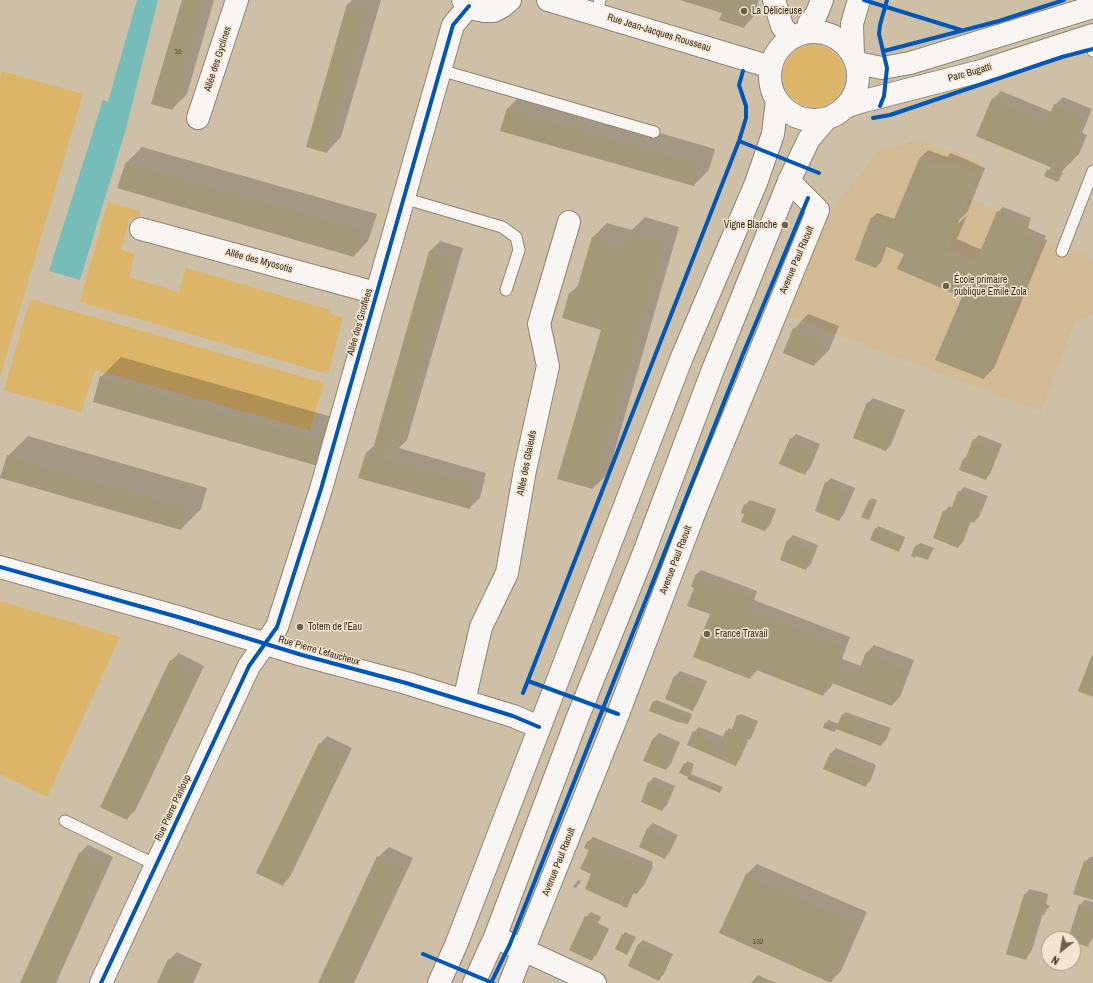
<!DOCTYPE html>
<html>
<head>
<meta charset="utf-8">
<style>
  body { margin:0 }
  #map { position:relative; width:1093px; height:983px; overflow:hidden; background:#cebfa7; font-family:"Archivo Narrow",sans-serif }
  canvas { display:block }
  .north { position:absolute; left:1041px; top:931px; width:40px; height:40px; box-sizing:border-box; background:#f3e5d0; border:1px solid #a89b88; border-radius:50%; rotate:211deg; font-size:11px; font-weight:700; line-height:16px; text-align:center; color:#382d1c }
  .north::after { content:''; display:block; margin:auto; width:14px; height:18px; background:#6c604d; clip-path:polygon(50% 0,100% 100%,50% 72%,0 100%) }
</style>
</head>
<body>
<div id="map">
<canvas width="1093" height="983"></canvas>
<div class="north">N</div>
</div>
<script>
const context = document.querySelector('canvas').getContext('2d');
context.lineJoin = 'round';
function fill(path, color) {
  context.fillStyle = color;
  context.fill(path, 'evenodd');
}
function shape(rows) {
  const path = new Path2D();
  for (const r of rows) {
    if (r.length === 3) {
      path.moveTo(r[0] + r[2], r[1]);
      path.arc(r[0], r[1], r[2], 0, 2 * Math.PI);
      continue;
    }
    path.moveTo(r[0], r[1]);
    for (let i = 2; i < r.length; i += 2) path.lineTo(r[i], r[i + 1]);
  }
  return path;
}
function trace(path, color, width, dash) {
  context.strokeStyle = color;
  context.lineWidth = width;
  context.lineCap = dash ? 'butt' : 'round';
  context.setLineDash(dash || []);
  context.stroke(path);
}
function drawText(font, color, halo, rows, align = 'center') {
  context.font = font + ' "Archivo Narrow",sans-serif';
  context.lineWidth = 3;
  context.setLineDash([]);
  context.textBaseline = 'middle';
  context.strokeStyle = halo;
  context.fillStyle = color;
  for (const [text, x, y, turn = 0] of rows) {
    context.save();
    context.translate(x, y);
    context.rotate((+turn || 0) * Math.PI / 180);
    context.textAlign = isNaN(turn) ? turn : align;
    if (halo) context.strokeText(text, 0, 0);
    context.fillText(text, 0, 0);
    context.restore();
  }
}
const built = shape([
  [918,140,979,161,978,175,969,198,1027,224,1023,233,1093,259,1093,313,1075,323,1041,411,788,316,812,254,833,208,879,151]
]);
const green = shape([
  [814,76,31],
  [1,71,83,94,0,377,0,83],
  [108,202,140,211,138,219,130,217,121,250,135,254,129,277,179,292,186,268,331,310,330,314,343,318,328,374,80,302],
  [30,299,324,383,310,430,95,370,81,412,4,390],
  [0,601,120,637,47,797,0,774]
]);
const water = shape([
  [137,0,158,0,126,129,80,280,49,271,103,100,108,102]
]);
const shadow = shape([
  [183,0,214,0,187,94,172,109],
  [352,0,381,0,341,137,327,152,307,146,348,4],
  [682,0,759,0,754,16,744,27,723,12],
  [1001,91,1052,112,1055,105,1063,97,1092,109,1082,133,1087,135,1079,154,1061,172,1063,173,1058,181,1045,176,1051,167,993,99],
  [523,93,715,149,709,170,694,185,501,130,508,108],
  [142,147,377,214,368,241,354,256,119,188,127,162],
  [928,150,947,157,951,153,985,168,968,211,958,221,958,224,967,215,957,239,982,250,998,212,1003,207,1031,218,1028,228,1046,236,1044,239,1047,240,994,368,984,378,963,296,906,253,887,246,881,262,876,267,872,218,877,213,895,219,921,157],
  [645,217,679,227,608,474,593,488,602,329,570,293,579,285,593,237,607,223,632,230],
  [440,241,463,248,407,440,399,448,486,473,480,498,469,508,367,452,375,445,430,251],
  [808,314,839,326,829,350,814,365,794,329],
  [121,357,346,421,338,445,101,377],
  [873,398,905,410,891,445,886,450,868,403],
  [796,434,820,444,810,468,805,473,791,439],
  [979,435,1002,444,990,474,985,479,960,469,964,459,968,455,974,440],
  [28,436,207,488,201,509,181,529,8,456],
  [831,478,855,488,844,514,839,520,826,483],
  [964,487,988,496,979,517,974,522,971,521,963,542,958,547,944,512,949,506,953,508,959,492],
  [872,498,877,500,871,516,868,518,870,500],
  [750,500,776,509,770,525,765,530,745,505],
  [878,526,905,537,901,548,899,550,871,540],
  [793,535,818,545,811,564,806,569,781,559,788,540],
  [921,543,934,548,928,559,915,547],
  [701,570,757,591,754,600,850,637,842,659,861,666,867,652,874,645,914,660,900,697,892,705,833,683,831,687,823,695,758,670,750,678,696,587,692,586,696,575],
  [179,653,204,666,135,811,127,818,171,661],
  [680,671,707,681,697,704,692,709,666,699,675,676],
  [656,700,692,714,690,720,687,723,654,702],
  [845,712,891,728,886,740,881,745,837,728,834,731,825,727,828,720,839,724],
  [741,714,758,721,752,736,750,739,748,738,747,741,748,741,740,759,735,764,694,732,699,727,724,737,729,728,733,730,738,716],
  [659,733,680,742,671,764,666,769,645,760,654,738],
  [327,736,352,748,290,877,283,884,320,744],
  [836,748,876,765,871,780,866,785,830,754],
  [687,761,694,764,691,774,723,787,722,790,720,792,681,773],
  [654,777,675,786,667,805,662,810,642,801,649,782],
  [653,823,678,835,669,853,664,858,648,828],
  [593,837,653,862,652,866,653,867,644,885,637,893,634,892,627,907,593,874,588,842],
  [88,845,113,857,56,983,21,983,80,853],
  [389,847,413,858,354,983,318,983,378,857],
  [1090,857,1093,857,1093,899,1085,862],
  [757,864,867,912,841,971,831,981,720,932,747,874],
  [578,880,581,881,576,888,573,887],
  [1030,889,1048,894,1046,904,1050,906,1044,913,1043,913,1032,950,1026,959,1007,953,1025,894],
  [1085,900,1093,902,1093,938,1087,946,1073,941,1073,939,1069,939,1080,905],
  [591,912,601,917,598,923,609,929,597,954,592,959,586,917],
  [625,932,636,937,627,954,616,949],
  [643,940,673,954,664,974,659,979,638,945],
  [177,952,202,964,193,983,158,983,169,960],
  [758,975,776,983,751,983]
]);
const building = shape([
  [182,0,205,0,173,110,151,104],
  [680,0,753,0,744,28,719,20,722,13],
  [347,4,369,9,327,153,306,147],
  [992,98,1047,121,1054,104,1085,117,1075,141,1080,143,1071,163,1066,161,1062,172,976,136],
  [507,108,701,164,694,186,500,131],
  [920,157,940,165,943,160,978,175,947,250,976,262,997,211,1027,224,1023,233,1041,241,984,379,935,360,962,297,897,269,904,254,885,246,876,268,855,260,871,217,892,224],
  [126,162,363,229,354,257,117,188],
  [1047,169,1061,176,1058,182,1044,176],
  [629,231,665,242,593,489,557,479,601,330,562,318,569,293,575,295,592,237,624,247],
  [429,251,454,258,397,451,386,448,384,457,477,483,470,509,358,478,366,452,378,455,380,447,374,445],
  [793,328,824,341,814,366,783,353],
  [100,376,327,441,318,466,93,402],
  [867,402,900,415,886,451,853,438],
  [790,438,816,449,805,475,779,464],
  [973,439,998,449,986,480,959,470,963,459,965,460],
  [7,455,188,508,181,530,0,478],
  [825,482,850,493,839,521,815,511],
  [958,491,983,501,974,523,969,521,958,548,933,538,943,511,950,513],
  [869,500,875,502,869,520,861,517],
  [744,504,772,515,765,531,741,522,744,514,741,513],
  [875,528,904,539,899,552,870,540],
  [787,540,814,550,806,570,780,560],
  [918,544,932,550,928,560,916,556,915,558,911,556,915,546,917,547],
  [695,575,753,596,748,608,843,645,835,667,857,675,866,652,907,668,892,706,829,682,823,696,754,669,750,679,693,657,710,614,687,606,694,588,691,587],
  [1092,655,1093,655,1093,697,1078,691],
  [170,660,197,674,127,820,100,807],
  [674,676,702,686,693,711,665,699],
  [653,701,691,716,688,724,678,722,649,711],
  [842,714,888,731,881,746,836,729,835,732,823,728,825,722,837,726],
  [737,715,756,723,750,740,747,739,736,766,687,745,693,731,720,743,726,730,731,732],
  [653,738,675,747,666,770,643,761],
  [319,743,345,756,283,886,256,873],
  [830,753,872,770,866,787,823,769],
  [684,763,693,766,689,776,721,790,720,793,687,779,688,777,679,773],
  [648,782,671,791,662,811,641,802],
  [647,828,674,840,665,859,639,847],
  [587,841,649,867,637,894,633,893,627,908,585,889,591,874,580,869,589,850,584,848],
  [79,853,106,865,52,983,20,983],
  [377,856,403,868,349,983,318,983],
  [1084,861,1093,864,1093,900,1073,894],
  [746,874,857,922,831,983,719,933],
  [1024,894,1044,899,1041,909,1046,911,1044,915,1040,913,1026,960,1006,954],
  [1079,904,1093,909,1093,930,1088,947,1073,942,1073,939,1068,939],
  [585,916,596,922,593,928,605,934,592,961,569,950],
  [622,934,635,939,627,955,615,949],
  [638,944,669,959,659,981,628,966],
  [168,959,195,972,189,983,157,983]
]);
const service = shape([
  [596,15,600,0],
  [1088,36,1093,51],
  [440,70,654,132],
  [403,198,502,227,516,237,519,250,506,290],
  [1062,251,1093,171],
  [65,821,156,865]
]);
const minor = shape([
  [463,0,466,4,474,9,484,11,494,11,503,6,510,0],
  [548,0,771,67],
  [774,0,782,26,791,38],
  [856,61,862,64,882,68,910,63,1093,7],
  [845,107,860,102,981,71,1093,35],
  [198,118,237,0],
  [141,229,376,293],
  [0,567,178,617,302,655,406,683,513,716,539,727],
  [464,701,481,627,507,573,525,470,548,366,539,324,569,222],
  [495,937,595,983],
  [101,983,249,666,277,627,321,489,453,25,469,6],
  [510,983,618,714,697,506,818,210,789,181]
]);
const primary = shape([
  [808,32,809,23,816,15,822,0],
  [814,76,44],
  [853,56,852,24,859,0],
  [439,983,456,945,682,357,756,183,773,134,777,100],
  [474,983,495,937,577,719,643,555,712,372,789,181,809,139,827,118]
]);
const cycleway = shape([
  [864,0,961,30],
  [884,51,999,21,1064,0],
  [880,106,884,96,887,68,879,34,880,25,887,0],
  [873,118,890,115,1062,57,1093,49],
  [739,141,819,173],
  [0,567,178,617,302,655,406,683,513,716,539,727],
  [528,681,618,714],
  [523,693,739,141,746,118,746,106,739,85,743,71],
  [423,954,493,983],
  [101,983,249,666,277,627,321,489,453,25,469,6],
  [491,983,510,944,743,354,808,198]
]);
const markers = [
  [744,11,4,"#6c604d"],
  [785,225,4,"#6c604d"],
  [946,286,4,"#6c604d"],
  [300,627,4,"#6c604d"],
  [707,634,4,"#6c604d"]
];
const numberNames = [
  ["10",178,52],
  ["132",758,942]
];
const poiNames = [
  ["La Délicieuse",752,11],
  ["Vigne Blanche",777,225,"right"],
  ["École primaire",954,280],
  ["publique Emile Zola",954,292],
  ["Totem de l'Eau",308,627],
  ["France Travail",715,634]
];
const streetNames = [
  ["Rue Jean-Jacques Rousseau",659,33,17],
  ["Allée des Gyclines",218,59,-72],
  ["Parc Bugatti",970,73,-16],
  ["Avenue Paul Raoult",797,260,-67],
  ["Allée des Myosotis",259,261,15],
  ["Allée des Giroflées",360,322,-74],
  ["Allée des Glaieuls",527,463,-79],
  ["Avenue Paul Raoult",676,560,-69],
  ["Rue Pierre Lefaucheux",319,651,16],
  ["Rue Pierre Panloup",173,808,-65],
  ["Avenue Paul Raoult",559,862,-68]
];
fill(built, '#d1ba94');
fill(green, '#dcb569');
fill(water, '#76bdba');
fill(shadow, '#0003');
fill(building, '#a39978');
trace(service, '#8f8472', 13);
trace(minor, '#8f8472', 24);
trace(primary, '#8f8472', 24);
trace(service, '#f8f5f2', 11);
trace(minor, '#f8f5f2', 22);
trace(primary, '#f8f5f2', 22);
trace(cycleway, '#0057b8', 4);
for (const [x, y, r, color] of markers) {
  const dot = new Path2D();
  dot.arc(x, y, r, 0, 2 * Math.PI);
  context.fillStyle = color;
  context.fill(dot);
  trace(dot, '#f3e5d0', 1.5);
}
drawText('8px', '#534833', null, numberNames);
drawText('10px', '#382d1c', '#f3e5d0', poiNames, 'left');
drawText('10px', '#382d1c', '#f3e5d0', streetNames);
</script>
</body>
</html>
